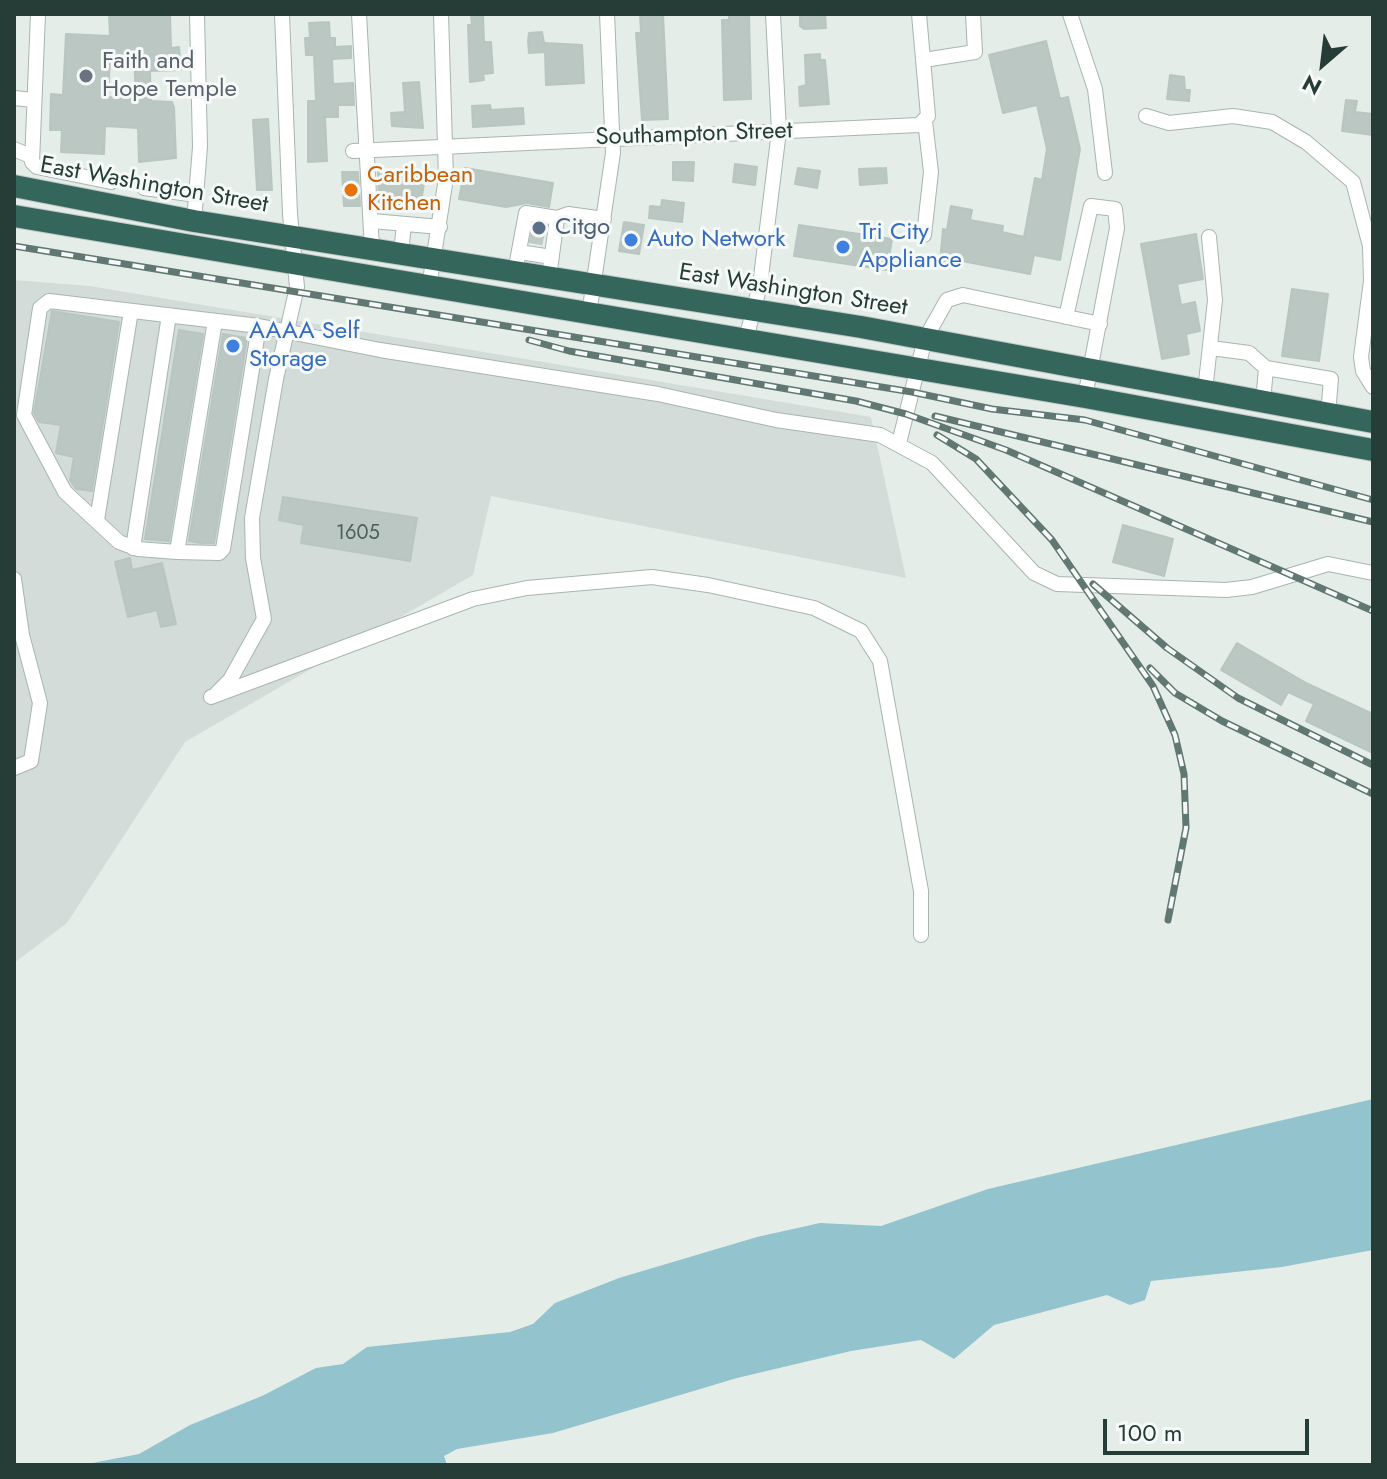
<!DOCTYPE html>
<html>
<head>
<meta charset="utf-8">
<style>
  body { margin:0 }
  #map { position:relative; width:1387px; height:1479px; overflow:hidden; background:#e5ede9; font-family:Jost,sans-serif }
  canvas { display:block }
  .frame { position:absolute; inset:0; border:16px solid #263d37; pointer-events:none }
  .north { position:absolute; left:1283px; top:24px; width:80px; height:80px; -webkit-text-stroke:6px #f5f9f7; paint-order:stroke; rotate:208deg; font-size:22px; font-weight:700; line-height:32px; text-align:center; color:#263d37 }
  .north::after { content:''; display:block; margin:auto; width:28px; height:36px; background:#263d37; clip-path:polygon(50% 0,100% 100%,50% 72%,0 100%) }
  .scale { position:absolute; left:1103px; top:1419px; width:206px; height:36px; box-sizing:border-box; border:4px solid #263d37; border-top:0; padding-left:10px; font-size:24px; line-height:28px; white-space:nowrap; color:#263d37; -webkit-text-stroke:6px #f5f9f7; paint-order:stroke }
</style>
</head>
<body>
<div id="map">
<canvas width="1387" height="1479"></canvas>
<div class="frame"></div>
<div class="north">N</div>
<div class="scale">100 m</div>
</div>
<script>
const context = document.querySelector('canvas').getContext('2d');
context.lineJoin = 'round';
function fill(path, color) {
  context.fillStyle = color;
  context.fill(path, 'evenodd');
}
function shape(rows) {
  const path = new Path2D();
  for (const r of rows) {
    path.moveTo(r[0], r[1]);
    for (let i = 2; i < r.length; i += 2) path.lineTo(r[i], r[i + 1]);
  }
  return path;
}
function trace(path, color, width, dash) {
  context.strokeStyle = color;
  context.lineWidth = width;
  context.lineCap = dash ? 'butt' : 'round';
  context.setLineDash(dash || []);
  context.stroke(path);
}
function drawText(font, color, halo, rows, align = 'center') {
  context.font = font + ' Jost,sans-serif';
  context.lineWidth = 6;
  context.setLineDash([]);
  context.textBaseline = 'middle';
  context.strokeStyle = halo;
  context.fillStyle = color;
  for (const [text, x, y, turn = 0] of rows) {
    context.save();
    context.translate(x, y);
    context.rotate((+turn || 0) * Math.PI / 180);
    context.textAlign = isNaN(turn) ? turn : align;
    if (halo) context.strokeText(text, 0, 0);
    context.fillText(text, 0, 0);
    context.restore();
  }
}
const built = shape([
  [14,280,90,286,871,417,906,578,491,496,473,575,185,742,67,923,14,963]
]);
const water = shape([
  [1373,1099,1373,1250,1282,1267,1151,1281,1145,1300,1130,1305,1107,1295,994,1325,954,1359,921,1340,851,1351,737,1378,553,1433,457,1449,444,1456,447,1465,82,1465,139,1454,190,1425,262,1396,316,1368,343,1364,367,1347,510,1332,533,1324,555,1303,619,1278,757,1237,820,1223,881,1226,988,1189]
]);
const building = shape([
  [109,14,170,14,171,48,179,47,181,70,150,71,151,101,172,102,174,107,176,158,139,162,138,128,105,126,104,154,61,152,62,130,50,130,51,94,63,95,66,34,110,36,109,14],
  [134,56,136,99,108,97,110,58,134,56],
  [471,14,483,14,484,42,491,42,493,73,483,74,484,80,470,82,468,25,472,25,471,14],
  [640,14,663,14,668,119,642,120,636,33,641,33,640,14],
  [729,14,749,14,751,99,724,100,722,20,729,20,729,14],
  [803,14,825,14,826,28,804,29,800,26,800,15,803,14],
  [329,22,330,38,335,38,335,47,351,46,351,58,332,59,333,84,353,83,354,105,338,105,338,117,325,117,327,161,308,162,308,101,316,101,314,55,306,55,305,38,310,38,309,23,329,22],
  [542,32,545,48,545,43,582,45,584,83,546,85,545,52,529,53,528,41,529,33,542,32],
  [1046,41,1060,99,1068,97,1080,149,1060,260,1034,255,1030,274,962,261,961,266,940,262,943,229,947,230,951,206,972,210,970,220,1003,226,1002,232,1024,237,1035,178,1042,180,1047,149,1037,105,1003,113,989,55,1046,41],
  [820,54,820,60,825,60,829,104,800,106,799,87,806,85,805,55,820,54],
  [1170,75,1184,77,1185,90,1190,90,1189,101,1167,99,1170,75],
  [419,82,423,128,392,126,391,113,405,112,403,83,419,82],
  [1346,100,1357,101,1355,112,1373,114,1373,135,1342,131,1346,100],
  [490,105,491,110,523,108,524,124,473,127,472,106,490,105],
  [268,119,272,190,257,190,253,120,268,119],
  [673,162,694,162,693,181,673,180,673,162],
  [735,164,757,167,755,185,733,182,735,164],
  [406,168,426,171,420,208,379,202,378,172,405,174,406,168],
  [465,168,553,183,549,207,527,203,506,207,459,199,465,168],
  [798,168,820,171,817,188,795,184,798,168],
  [886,168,887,183,860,185,859,169,886,168],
  [342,172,358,172,360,206,344,206,342,172],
  [662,200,684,203,682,222,649,218,650,206,661,207,662,200],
  [624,222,644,225,639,254,619,251,624,222],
  [799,225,892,239,887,270,794,256,799,225],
  [1196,234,1203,279,1177,284,1181,305,1195,302,1200,331,1186,334,1189,354,1162,359,1141,244,1196,234],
  [1292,289,1328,294,1319,361,1282,356,1292,289],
  [52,311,119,322,92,491,76,489,70,480,74,457,56,453,61,425,39,422,34,413,52,311],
  [179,330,203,334,169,541,145,539,179,330],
  [223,334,247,338,214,543,200,543,189,541,223,334],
  [283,497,417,518,410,561,301,543,304,525,279,520,283,497],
  [1123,525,1173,539,1164,576,1113,562,1123,525],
  [130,558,132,570,162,563,176,624,161,627,157,610,128,617,115,562,130,558],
  [1237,643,1308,684,1373,714,1373,753,1306,721,1314,704,1288,692,1281,705,1221,670,1237,643]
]);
const minorTunnel = shape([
  [530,236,545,239]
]);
const minor = shape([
  [38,14,32,162,37,167,111,182],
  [359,14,372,249],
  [1070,14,1095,89,1105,173],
  [924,60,975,52,973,14],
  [14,98,33,100],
  [1146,116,1169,123,1233,116,1272,122,1306,142,1353,182,1370,246,1371,281,1361,357,1363,371,1373,387],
  [14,149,30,156],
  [353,151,919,125,928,116,919,14],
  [144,188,197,195],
  [194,221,200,147,197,14],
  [372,221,440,227],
  [924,235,931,172,925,121],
  [519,252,552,257],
  [401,254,404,224],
  [515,272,526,213,557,218],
  [549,277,557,218,568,214,604,219],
  [429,287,446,178,441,14],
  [589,314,613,153,607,14],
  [1066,317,1091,206,1115,209,1117,228,1085,397],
  [259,326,223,549,219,553,177,552,138,549,119,542,65,492,24,415,40,308,49,301,259,326,380,350,658,394,776,420,880,435,932,463,1034,573,1057,584,1226,590,1252,587,1328,564,1373,573],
  [746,339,760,285,779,131,773,14],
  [1211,348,1249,353,1266,368],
  [1205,391,1215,300,1209,237],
  [1263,402,1266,368,1331,379,1328,414],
  [899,443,925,339,947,300,963,295,1100,324],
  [97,520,131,311],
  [133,548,169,315],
  [177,552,215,321],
  [14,579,22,635,40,703,31,761,14,768],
  [217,693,230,680,264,619,253,558,252,518,276,379,297,287,290,214,282,14],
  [211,697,473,599,527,588,652,577,708,585,814,608,861,631,880,661,921,891,921,935]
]);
const highway = shape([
  [14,186,194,221,861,327,1373,422],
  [14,216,1085,397,1373,450]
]);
const rail = shape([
  [14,246,912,392,992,409,1085,420,1373,500],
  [529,340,569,351,856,401,906,414,1006,450,1373,611],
  [935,416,1373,522],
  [937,435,976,459,1052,540,1153,686,1175,735,1184,774,1186,828,1168,920],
  [1093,584,1167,648,1238,698,1373,765],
  [1150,668,1175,693,1222,721,1373,794]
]);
const markers = [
  [86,76,8,"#6b7280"],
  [351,190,8,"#e8710a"],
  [539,228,8,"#5c6f8a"],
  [631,240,8,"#3f7fe0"],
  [843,247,8,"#3f7fe0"],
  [233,346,8,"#3f7fe0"]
];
const numberNames = [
  ["1605",358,534]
];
const worshipNames = [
  ["Faith and",102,62],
  ["Hope Temple",102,90]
];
const streetNames = [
  ["Southampton Street",694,135,-2],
  ["East Washington Street",154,186,10],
  ["East Washington Street",793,291,9]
];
const foodNames = [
  ["Caribbean",367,176],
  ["Kitchen",367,204]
];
const serviceNames = [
  ["Citgo",555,228]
];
const shopNames = [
  ["Tri City",859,233],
  ["Appliance",859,261],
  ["Auto Network",647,240],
  ["AAAA Self",249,332],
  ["Storage",249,360]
];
fill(built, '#d3dcd8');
fill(water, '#93c3cc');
fill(building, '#bbc7c2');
trace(building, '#b8c6c0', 2);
trace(minorTunnel, '#bfcac5', 14, [14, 7]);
trace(minor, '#a8b5b0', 16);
trace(highway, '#c2c9c7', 24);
trace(minor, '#fff', 14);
trace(highway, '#35665c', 22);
trace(rail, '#617872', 7);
trace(rail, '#f5f9f7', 4, [12]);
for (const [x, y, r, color] of markers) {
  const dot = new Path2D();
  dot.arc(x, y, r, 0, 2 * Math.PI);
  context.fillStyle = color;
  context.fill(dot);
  trace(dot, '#f5f9f7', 3);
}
drawText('20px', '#4b605a', null, numberNames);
drawText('24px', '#5b616d', '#f5f9f7', worshipNames, 'left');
drawText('24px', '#263d37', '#f5f9f7', streetNames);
drawText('24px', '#c56008', '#f5f9f7', foodNames, 'left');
drawText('24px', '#4e5e75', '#f5f9f7', serviceNames, 'left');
drawText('24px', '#366cbe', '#f5f9f7', shopNames, 'left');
</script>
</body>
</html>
